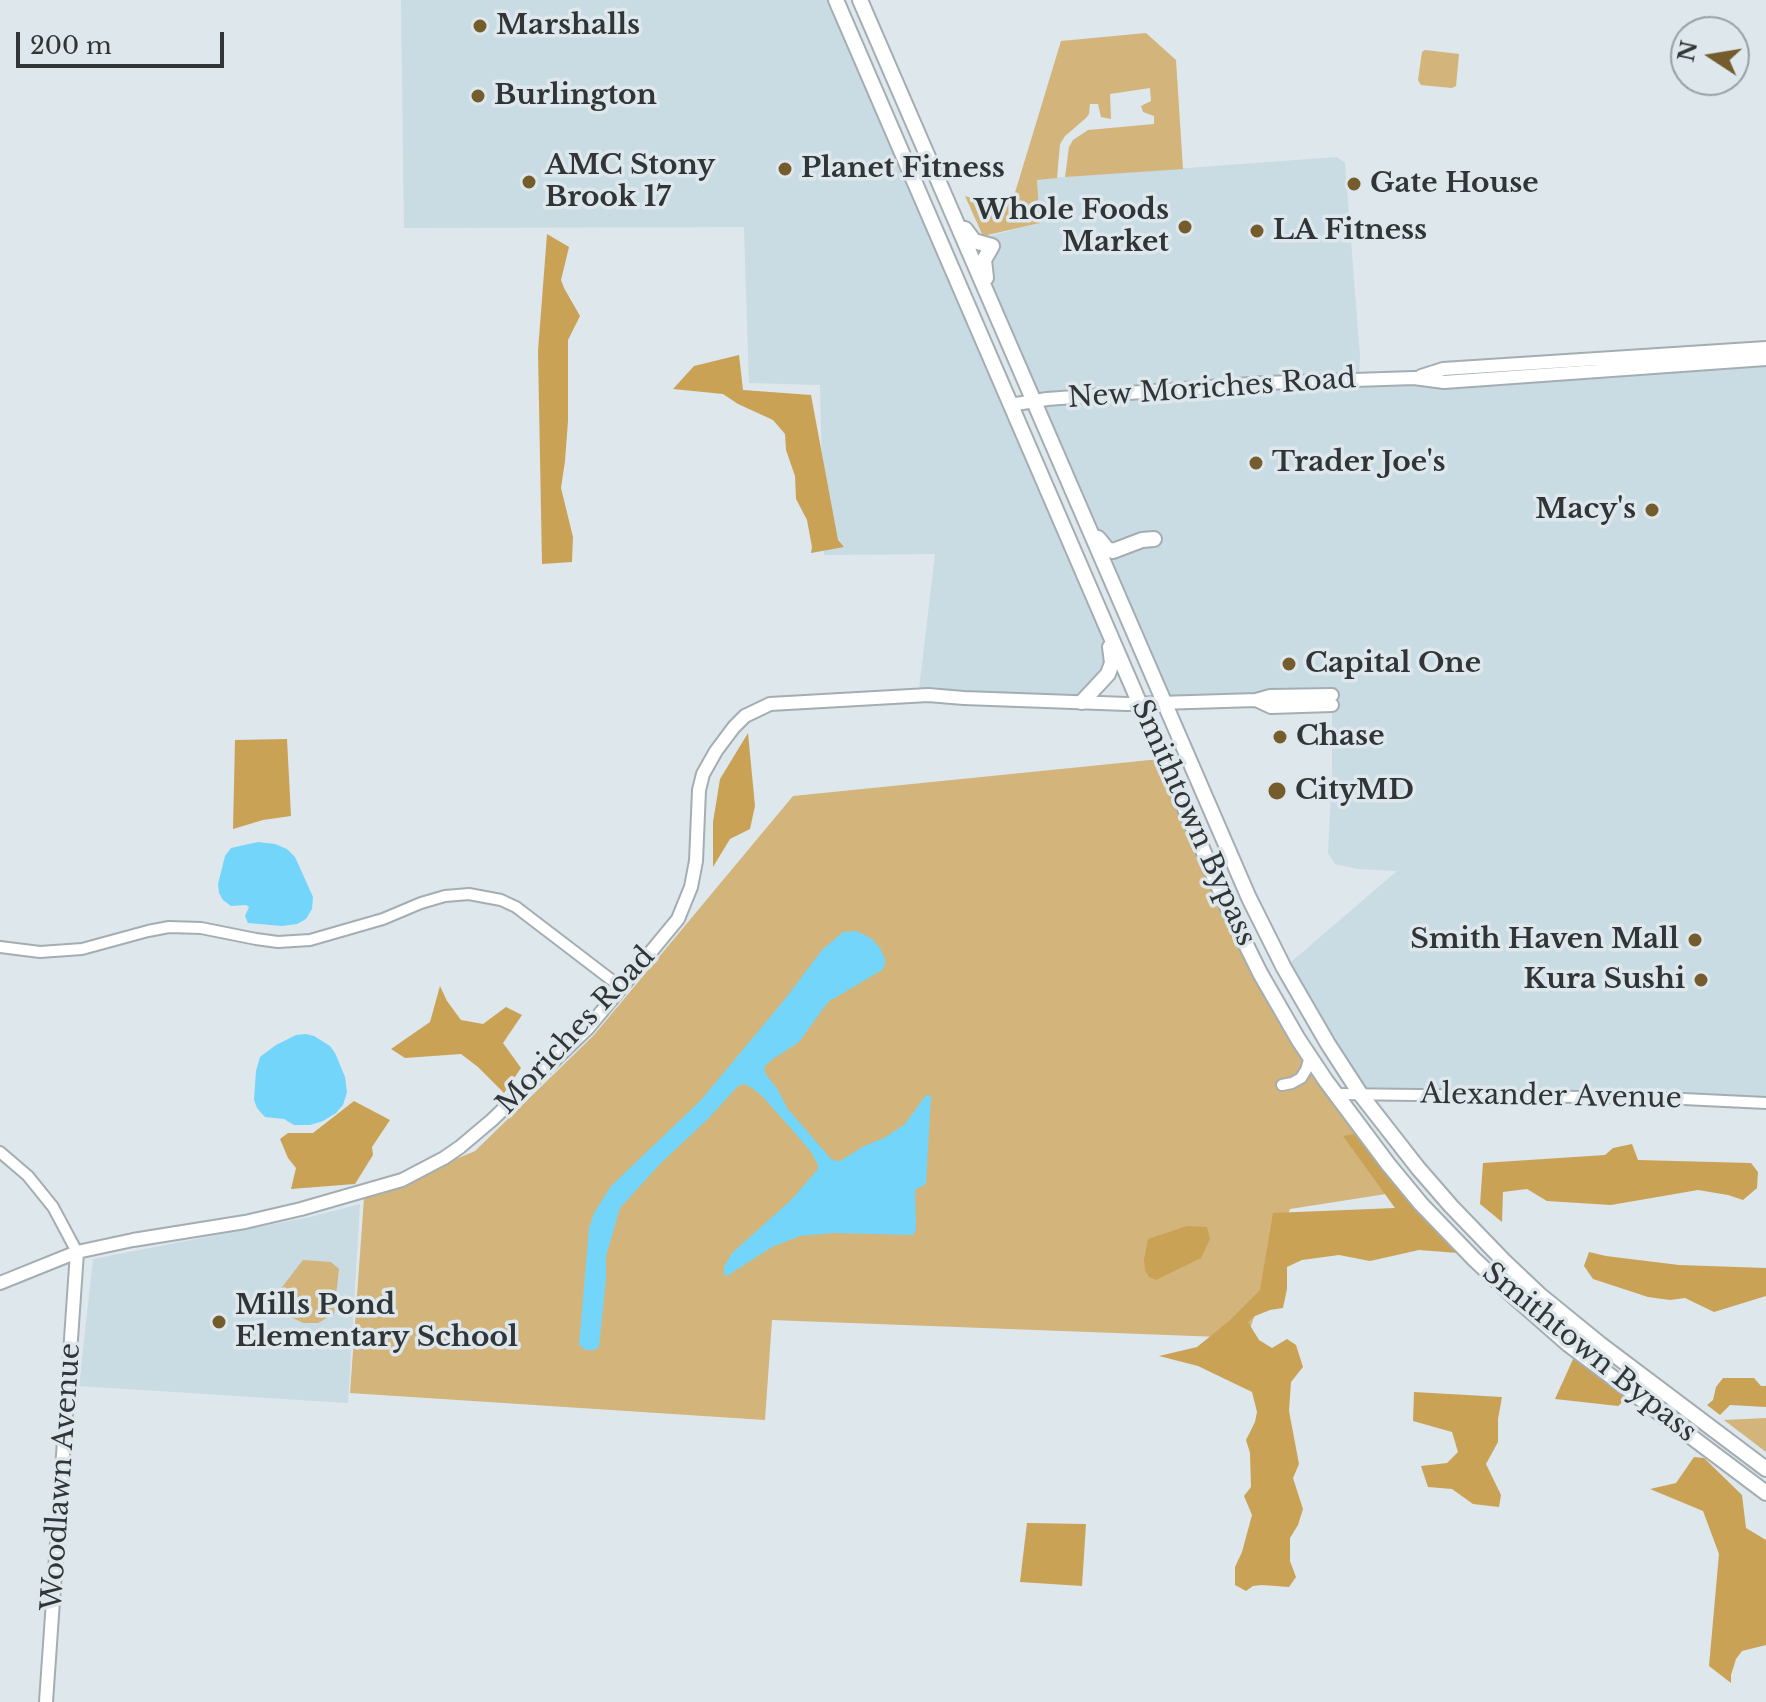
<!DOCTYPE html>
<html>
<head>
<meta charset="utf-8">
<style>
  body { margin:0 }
  #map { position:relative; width:1766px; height:1702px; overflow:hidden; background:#dde7ec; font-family:"Libre Baskerville",serif }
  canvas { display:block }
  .north { position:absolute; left:1670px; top:16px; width:80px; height:80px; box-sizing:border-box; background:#dde7ec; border:2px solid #98a0a4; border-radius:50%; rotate:282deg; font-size:22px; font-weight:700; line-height:32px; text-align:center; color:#313537 }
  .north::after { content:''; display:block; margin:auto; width:28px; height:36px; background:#755c2d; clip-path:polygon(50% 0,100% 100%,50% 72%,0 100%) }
  .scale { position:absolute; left:16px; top:32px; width:208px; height:36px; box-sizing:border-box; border:4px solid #313537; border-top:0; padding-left:10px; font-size:24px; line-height:28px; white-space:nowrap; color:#313537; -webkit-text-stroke:6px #dde7ec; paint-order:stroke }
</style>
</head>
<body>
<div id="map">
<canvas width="1766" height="1702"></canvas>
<div class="north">N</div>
<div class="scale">200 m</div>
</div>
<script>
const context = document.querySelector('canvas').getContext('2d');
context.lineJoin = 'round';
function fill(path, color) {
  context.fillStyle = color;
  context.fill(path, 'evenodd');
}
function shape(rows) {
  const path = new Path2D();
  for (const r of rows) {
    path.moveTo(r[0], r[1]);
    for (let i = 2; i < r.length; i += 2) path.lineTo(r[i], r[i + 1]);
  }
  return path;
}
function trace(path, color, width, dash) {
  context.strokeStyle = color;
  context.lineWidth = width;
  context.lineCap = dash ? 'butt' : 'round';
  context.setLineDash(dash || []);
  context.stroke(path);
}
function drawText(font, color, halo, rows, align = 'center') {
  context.font = font + ' "Libre Baskerville",serif';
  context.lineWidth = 7;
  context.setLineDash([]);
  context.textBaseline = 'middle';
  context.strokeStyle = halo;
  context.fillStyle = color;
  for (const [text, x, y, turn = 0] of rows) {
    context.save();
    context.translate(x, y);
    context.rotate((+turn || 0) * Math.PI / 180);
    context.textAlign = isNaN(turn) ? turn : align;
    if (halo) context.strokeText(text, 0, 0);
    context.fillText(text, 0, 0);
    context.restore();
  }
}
const built = shape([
  [401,0,836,0,1118,654,1099,692,1071,698,919,690,935,554,824,555,820,385,749,383,744,227,404,228],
  [1337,157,1345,163,1360,357,1359,380,1766,348,1766,1103,1361,1095,1284,968,1397,871,1358,869,1335,864,1328,853,1332,772,1332,696,1164,702,966,242,1040,223,1037,179],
  [360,1204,348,1403,79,1386,93,1259,310,1217]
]);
const green = shape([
  [1146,33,1176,60,1183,169,1065,177,1069,147,1073,140,1088,130,1154,124,1154,116,1143,112,1141,106,1151,101,1150,88,1110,94,1111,119,1101,117,1098,104,1090,104,1089,114,1086,118,1065,136,1060,144,1057,178,1037,180,1040,223,983,236,965,196,996,205,1007,205,1014,196,1061,41],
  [1425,50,1459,54,1456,86,1452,88,1421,85,1418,80,1422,52],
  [1160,759,1282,1015,1405,1191,1290,1209,1247,1338,772,1320,765,1420,350,1393,364,1198,475,1151,594,1035,793,796],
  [303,1260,331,1262,339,1269,334,1314,318,1323,303,1323,287,1315,276,1295],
  [1766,1418,1766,1452,1724,1420]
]);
const forest = shape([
  [547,234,569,247,561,280,564,288,580,316,568,340,568,421,565,461,561,488,573,537,572,562,542,564,538,351],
  [739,355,743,390,811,395,838,540,844,547,811,553,812,547,807,520,796,499,795,476,786,450,785,434,773,420,738,404,723,394,673,389,694,366],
  [748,733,755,806,750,829,730,839,713,867,713,822,720,779],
  [287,739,291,816,263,820,233,829,235,740],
  [440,986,447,1001,461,1020,483,1024,506,1007,522,1015,503,1043,521,1068,504,1093,478,1067,461,1054,405,1058,391,1049,430,1022],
  [354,1101,390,1120,372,1147,373,1155,355,1184,291,1189,296,1168,288,1158,280,1139,288,1133,313,1133],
  [1354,1134,1415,1208,1458,1253,1419,1250,1370,1261,1339,1255,1302,1260,1287,1267,1287,1289,1283,1308,1270,1310,1255,1316,1248,1322,1259,1340,1272,1348,1287,1339,1296,1345,1303,1367,1291,1382,1289,1411,1299,1464,1293,1478,1303,1509,1298,1525,1290,1538,1290,1561,1296,1577,1289,1587,1262,1585,1253,1586,1246,1591,1235,1585,1235,1567,1242,1552,1252,1515,1244,1496,1251,1487,1250,1453,1246,1440,1255,1422,1257,1412,1252,1392,1198,1366,1159,1356,1197,1347,1229,1321,1260,1290,1273,1213,1395,1208,1343,1136],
  [1632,1144,1638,1160,1751,1163,1758,1172,1757,1188,1743,1200,1728,1195,1698,1190,1611,1205,1547,1201,1527,1189,1503,1192,1502,1222,1480,1204,1483,1163,1605,1155,1613,1148],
  [1187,1226,1207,1227,1210,1239,1201,1258,1156,1280,1149,1277,1145,1270,1144,1260,1148,1239],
  [1589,1252,1606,1256,1679,1265,1766,1268,1766,1296,1714,1312,1685,1298,1670,1300,1648,1297,1593,1279,1584,1266],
  [1574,1357,1629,1397,1618,1406,1555,1399],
  [1723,1378,1754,1378,1761,1386,1766,1386,1766,1407,1730,1405,1720,1415,1707,1405,1713,1400,1716,1387],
  [1414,1392,1502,1397,1498,1419,1498,1442,1486,1464,1501,1495,1499,1507,1473,1504,1452,1489,1428,1487,1421,1466,1447,1463,1458,1452,1452,1432,1413,1421],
  [1694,1457,1704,1458,1742,1495,1746,1528,1766,1540,1766,1645,1742,1651,1736,1659,1731,1675,1731,1683,1709,1666,1719,1554,1703,1511,1650,1489,1676,1483],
  [1027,1523,1086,1524,1082,1586,1020,1582]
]);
const water = shape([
  [258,842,275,844,287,849,295,857,313,897,312,909,306,919,297,924,282,926,248,923,245,916,249,907,246,905,231,906,223,900,219,893,218,884,225,856,231,848],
  [856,931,871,938,880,948,885,959,885,965,882,970,828,1002,799,1042,770,1061,764,1068,765,1073,778,1090,787,1108,832,1160,840,1161,864,1146,884,1138,905,1124,926,1095,931,1096,926,1184,915,1190,916,1229,913,1235,834,1233,800,1236,772,1247,727,1276,724,1275,724,1267,732,1253,791,1200,818,1169,818,1165,811,1152,794,1132,763,1097,752,1088,744,1084,738,1086,708,1119,661,1163,620,1208,606,1256,606,1279,599,1347,594,1350,586,1350,579,1345,589,1228,594,1213,611,1186,701,1100,785,999,822,950,843,932],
  [306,1034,314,1036,330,1046,335,1053,345,1077,347,1092,343,1105,336,1113,323,1121,310,1125,294,1125,284,1119,265,1117,257,1108,254,1100,256,1071,260,1057,276,1045,296,1035]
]);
const tertiary = shape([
  [0,947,40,952,82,949,148,931,169,927,201,928,256,939,278,942,310,940,383,919,421,903,445,896,469,894,501,900,516,907,622,988],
  [1282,1085,1292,1083,1301,1078,1306,1070,1310,1057],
  [1336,1094,1663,1098,1766,1103],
  [0,1152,28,1176,53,1207,77,1252]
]);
const secondary = shape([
  [1421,376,1443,369,1766,348],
  [1010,405,1047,399,1264,383,1414,378,1444,382,1766,359],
  [1256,700,1271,707,1332,705],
  [0,1283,77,1252,133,1240,245,1222,301,1209,402,1180,444,1158,460,1147,492,1120,588,1028,678,919,691,887,696,861,699,790,703,774,716,751,734,727,745,716,770,704,928,695,964,698,1127,704,1256,700,1270,696,1332,695],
  [46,1702,77,1252]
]);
const trunk = shape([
  [836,0,1227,906,1260,973,1298,1039,1326,1081,1388,1164,1421,1204,1474,1259,1511,1294,1568,1344,1766,1493],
  [860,0,1249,898,1284,968,1328,1044,1361,1095,1418,1168,1451,1206,1504,1261,1541,1296,1600,1344,1766,1469],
  [965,229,974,241,992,246,984,260,986,278],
  [1098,538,1107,549,1113,551,1142,540,1154,539],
  [1082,702,1108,674,1112,663,1110,647]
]);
const markers = [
  [480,26,8,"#755c2d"],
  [478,96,8,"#755c2d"],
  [785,169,8,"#755c2d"],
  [529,182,8,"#755c2d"],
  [1354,184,8,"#755c2d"],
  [1185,227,8,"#755c2d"],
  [1257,231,8,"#755c2d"],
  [1256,463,8,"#755c2d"],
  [1652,510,8,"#755c2d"],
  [1289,664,8,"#755c2d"],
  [1280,737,8,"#755c2d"],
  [1277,791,10,"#755c2d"],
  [1695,940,8,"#755c2d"],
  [1701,980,8,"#755c2d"],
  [219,1322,8,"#755c2d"]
];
const poiNames = [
  ["Marshalls",496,26],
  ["Burlington",494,96],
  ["AMC Stony",545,166],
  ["Brook 17",545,198],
  ["Planet Fitness",801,169],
  ["Gate House",1370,184],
  ["Whole Foods",1169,211,"right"],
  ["Market",1169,243,"right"],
  ["LA Fitness",1273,231],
  ["Trader Joe's",1272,463],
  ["Macy's",1636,510,"right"],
  ["Capital One",1305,664],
  ["Chase",1296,737],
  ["CityMD",1295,791],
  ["Smith Haven Mall",1679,940,"right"],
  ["Kura Sushi",1685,980,"right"],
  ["Mills Pond",235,1306],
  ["Elementary School",235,1338]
];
const streetNames = [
  ["New Moriches Road",1212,389,-4],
  ["Smithtown Bypass",1193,823,66],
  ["Moriches Road",576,1031,-47],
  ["Alexander Avenue",1551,1097,1],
  ["Smithtown Bypass",1589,1353,39],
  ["Woodlawn Avenue",62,1477,-86]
];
fill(built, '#c9dbe3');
fill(green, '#d3b47a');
fill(forest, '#caa256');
fill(water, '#73d5fa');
trace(tertiary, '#a4aeb2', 14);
trace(secondary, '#a4aeb2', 16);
trace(trunk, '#a4aeb2', 18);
trace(tertiary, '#fff', 10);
trace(secondary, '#fff', 12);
trace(trunk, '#fff', 14);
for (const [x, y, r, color] of markers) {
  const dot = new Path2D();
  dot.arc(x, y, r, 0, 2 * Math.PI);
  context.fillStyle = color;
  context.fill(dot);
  trace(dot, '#dde7ec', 3);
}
drawText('bold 28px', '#313537', '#dde7ec', poiNames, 'left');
drawText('28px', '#313537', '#dde7ec', streetNames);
</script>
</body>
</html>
